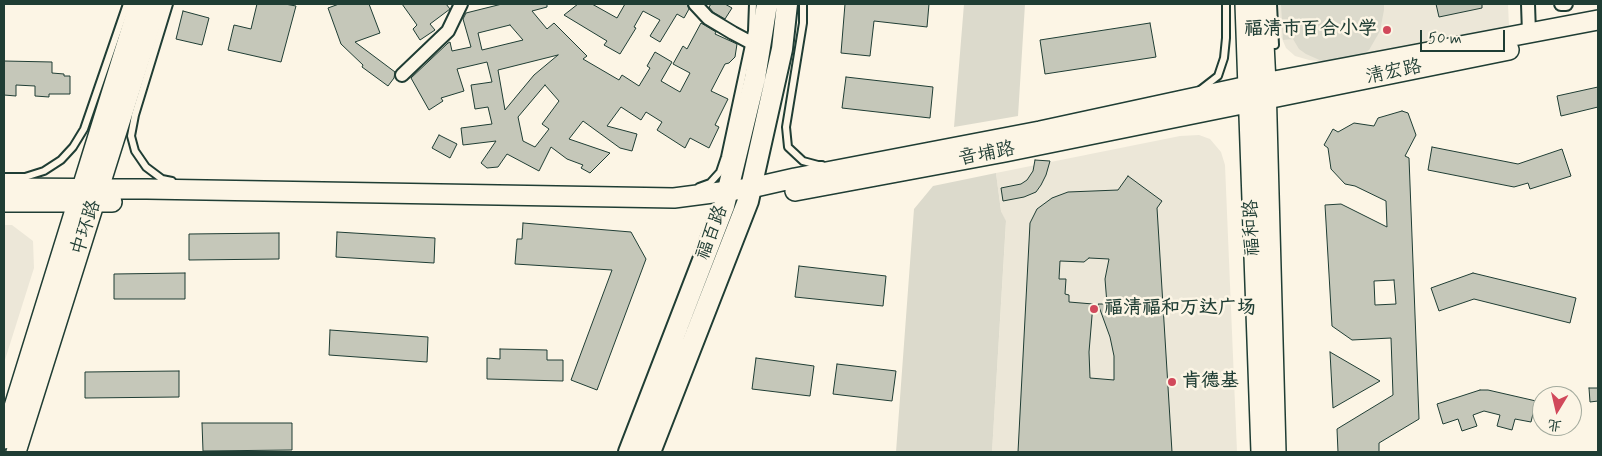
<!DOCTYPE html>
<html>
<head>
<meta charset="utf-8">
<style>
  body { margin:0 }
  #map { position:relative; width:1602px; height:456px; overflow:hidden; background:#fcf5e5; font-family:Mynerve,"LXGW WenKai TC",sans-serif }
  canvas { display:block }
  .frame { position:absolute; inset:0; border:5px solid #1f3d34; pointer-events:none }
  .north { position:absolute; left:1532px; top:386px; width:50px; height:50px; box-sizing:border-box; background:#fcf5e5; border:1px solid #a4ab9e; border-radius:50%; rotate:189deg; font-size:14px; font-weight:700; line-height:20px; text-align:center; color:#1f3d34 }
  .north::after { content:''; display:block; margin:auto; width:18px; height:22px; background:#d1495b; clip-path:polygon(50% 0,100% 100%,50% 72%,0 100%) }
  .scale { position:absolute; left:1420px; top:30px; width:85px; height:22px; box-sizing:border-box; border:2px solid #1f3d34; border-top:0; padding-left:6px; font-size:15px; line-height:18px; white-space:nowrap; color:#1f3d34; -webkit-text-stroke:4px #fcf5e5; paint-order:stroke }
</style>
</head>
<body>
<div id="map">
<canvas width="1602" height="456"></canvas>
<div class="frame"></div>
<div class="north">北</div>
<div class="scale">50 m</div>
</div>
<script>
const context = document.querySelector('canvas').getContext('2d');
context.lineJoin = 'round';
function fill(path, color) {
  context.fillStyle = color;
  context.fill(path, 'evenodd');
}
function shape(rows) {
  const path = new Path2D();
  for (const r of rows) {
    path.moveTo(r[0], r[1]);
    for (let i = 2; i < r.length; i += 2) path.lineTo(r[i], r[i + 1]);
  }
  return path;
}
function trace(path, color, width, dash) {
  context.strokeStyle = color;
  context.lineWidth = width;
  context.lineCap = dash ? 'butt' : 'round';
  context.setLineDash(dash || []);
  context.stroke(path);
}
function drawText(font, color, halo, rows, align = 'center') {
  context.font = font + ' Mynerve,"LXGW WenKai TC",sans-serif';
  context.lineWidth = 5;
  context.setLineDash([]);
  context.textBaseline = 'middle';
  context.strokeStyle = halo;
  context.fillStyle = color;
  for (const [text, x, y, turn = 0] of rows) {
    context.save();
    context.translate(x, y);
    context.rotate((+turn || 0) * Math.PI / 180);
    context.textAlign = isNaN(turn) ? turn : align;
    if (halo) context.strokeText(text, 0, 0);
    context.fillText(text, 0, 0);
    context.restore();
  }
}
const built = shape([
  [1279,4,1508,4,1509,27,1332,63,1309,60,1295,56,1286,48,1280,34],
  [1199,135,1210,139,1221,152,1225,165,1237,452,992,452,1006,222,1001,211,996,173,1180,136],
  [4,225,12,225,33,241,34,268,4,363]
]);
const green = shape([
  [964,4,1025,4,1018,116,954,127],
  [1281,4,1384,4,1384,10,1380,31,1369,50,1358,57,1324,62,1306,54,1299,49,1293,39,1283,40],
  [996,173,1001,211,1006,221,992,452,896,452,914,209,933,186]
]);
const building = shape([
  [257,4,285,4,296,6,281,62,228,50,234,25,251,29,257,4],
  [339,4,369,4,380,33,355,42,395,72,394,78,388,86,362,67,363,65,341,44,328,8,339,4],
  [402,4,446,4,450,9,430,24,435,30,420,40,413,29,417,25,402,4],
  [502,4,547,4,547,7,532,11,547,29,554,23,587,56,583,59,619,80,622,75,639,86,650,68,647,66,655,52,672,62,661,81,680,92,690,73,673,64,683,46,687,49,701,23,716,32,715,34,737,44,735,57,729,63,725,64,711,91,728,99,715,125,719,127,709,148,690,138,685,148,657,130,662,122,646,112,641,120,621,107,607,126,637,134,632,151,620,148,583,121,569,139,610,153,590,173,581,168,583,165,567,159,551,147,539,171,507,154,498,167,487,168,481,163,496,141,463,145,461,128,492,124,488,107,475,109,471,85,492,82,487,62,457,69,464,91,441,98,443,101,429,110,411,78,448,43,450,42,452,51,471,47,463,19,466,13,502,4],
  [510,25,523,40,482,50,478,33,510,25],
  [558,55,534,75,505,110,498,70,558,55],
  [545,85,559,101,542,124,549,129,535,147,523,141,518,117,545,85],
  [578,4,592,4,617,18,625,4,687,4,689,9,684,18,677,14,660,42,650,36,660,20,643,11,634,27,636,28,620,54,604,45,607,41,564,15,578,4],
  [711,4,725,4,732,8,725,19,713,12,709,7,711,4],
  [845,4,929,4,927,27,874,21,870,56,841,53,845,4],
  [1436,4,1482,4,1482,8,1439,17,1436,4],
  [183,11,209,18,202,45,176,39,183,11],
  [1150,23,1156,57,1045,74,1040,40,1150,23],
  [4,61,52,62,52,73,64,74,64,76,70,76,70,94,49,94,49,97,35,96,35,86,16,85,16,96,4,95,4,61],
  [846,77,933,87,930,118,842,108,846,77],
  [1598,87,1598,107,1561,116,1557,96,1598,87],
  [1402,111,1408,113,1416,135,1405,156,1409,158,1419,419,1379,443,1379,452,1338,452,1337,429,1393,395,1391,338,1352,340,1332,326,1325,205,1341,204,1387,227,1386,201,1355,186,1345,184,1331,169,1328,148,1324,145,1333,129,1338,132,1354,123,1374,126,1378,118,1402,111],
  [1394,280,1396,304,1375,305,1374,281,1394,280],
  [439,135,457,144,450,158,432,148,439,135],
  [1432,147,1518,164,1562,149,1571,176,1530,189,1528,183,1514,187,1428,170,1432,147],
  [1035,160,1050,161,1046,175,1041,185,1036,192,1024,197,1003,201,1001,188,1021,184,1027,180,1033,171,1035,160],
  [1128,176,1162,201,1157,208,1172,452,1018,452,1030,223,1037,209,1052,198,1068,192,1118,190,1128,176],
  [1089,258,1109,259,1105,279,1107,304,1098,304,1110,337,1114,356,1114,380,1090,378,1089,352,1093,304,1069,302,1069,295,1065,294,1066,279,1059,279,1060,261,1084,262,1089,258],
  [523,223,631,232,646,259,597,390,571,380,612,270,515,264,517,239,522,239,523,223],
  [337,232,435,238,434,263,336,257,337,232],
  [279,233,279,259,189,260,189,234,279,233],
  [799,266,886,276,883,306,795,297,799,266],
  [185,273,185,299,114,299,114,274,185,273],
  [1473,273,1576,298,1570,323,1474,299,1439,311,1431,288,1473,273],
  [330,330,428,337,427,362,329,355,330,330],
  [500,349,547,350,547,360,563,360,563,381,487,379,487,358,500,359,500,349],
  [1330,352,1380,381,1333,408,1330,352],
  [756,358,814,366,810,396,752,389,756,358],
  [837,364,896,371,892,401,833,394,837,364],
  [179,371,179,397,85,398,85,372,179,371],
  [1589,388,1598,388,1598,401,1590,402,1589,388],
  [1480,390,1488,390,1536,401,1531,422,1515,419,1512,430,1497,426,1500,415,1484,411,1473,415,1477,426,1462,431,1458,419,1443,424,1437,404,1480,390],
  [202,423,292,423,292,450,203,451,202,423]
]);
const lane = shape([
  [169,4,135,115,131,136,135,151,146,167,162,179,172,181],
  [803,4,803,23,786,127,788,147,803,161,818,165,822,165],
  [1273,4,1275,45],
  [1200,90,1218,76,1224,58,1226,38,1226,4],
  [4,177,25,177,44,171,61,160,73,147,84,129,127,4],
  [699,187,710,183,720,172,725,157,752,31,753,4]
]);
const street = shape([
  [695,4,708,18,733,33,761,48],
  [1528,4,1529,33],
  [1561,4,1566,4],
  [402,75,448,31,461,4]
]);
const secondary = shape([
  [1245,4,1261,452],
  [1262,4,1266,83,1276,452],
  [4,188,147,189,674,198,751,188,795,178,1040,131,1248,86,1598,20],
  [795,191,1005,152,1509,50],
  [4,202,112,202],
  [4,439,139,4],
  [16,452,157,4]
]);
const primary = shape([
  [629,452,724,206,755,78,767,4],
  [650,452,748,201,782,49,787,4]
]);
const markers = [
  [1387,30,5,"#d1495b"],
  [1094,309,5,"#d1495b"],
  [1172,382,5,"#d1495b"]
];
const poiNames = [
  ["福清市百合小学",1377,30,"right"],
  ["福清福和万达广场",1104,309],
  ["肯德基",1182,382]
];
const streetNames = [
  ["清宏路",1394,73,-12],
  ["音埔路",987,155,-11],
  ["中环路",87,228,-72],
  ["福和路",1253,228,-92],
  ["福百路",713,233,-69]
];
fill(built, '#ece7d8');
fill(green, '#dcdacc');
fill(building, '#c5c7b9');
trace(building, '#1f3d34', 1);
trace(lane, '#1f3d34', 10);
trace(street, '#1f3d34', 16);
trace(secondary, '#1f3d34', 22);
trace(primary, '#1f3d34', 24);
trace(lane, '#fcf5e5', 6);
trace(street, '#fcf5e5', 12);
trace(secondary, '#fcf5e5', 19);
trace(primary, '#fcf5e5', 20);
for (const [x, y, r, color] of markers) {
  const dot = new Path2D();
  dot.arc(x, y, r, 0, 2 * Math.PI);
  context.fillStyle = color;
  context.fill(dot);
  trace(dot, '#fcf5e5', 2);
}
drawText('bold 19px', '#1f3d34', '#fcf5e5', poiNames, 'left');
drawText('19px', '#1f3d34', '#fcf5e5', streetNames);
</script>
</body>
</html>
